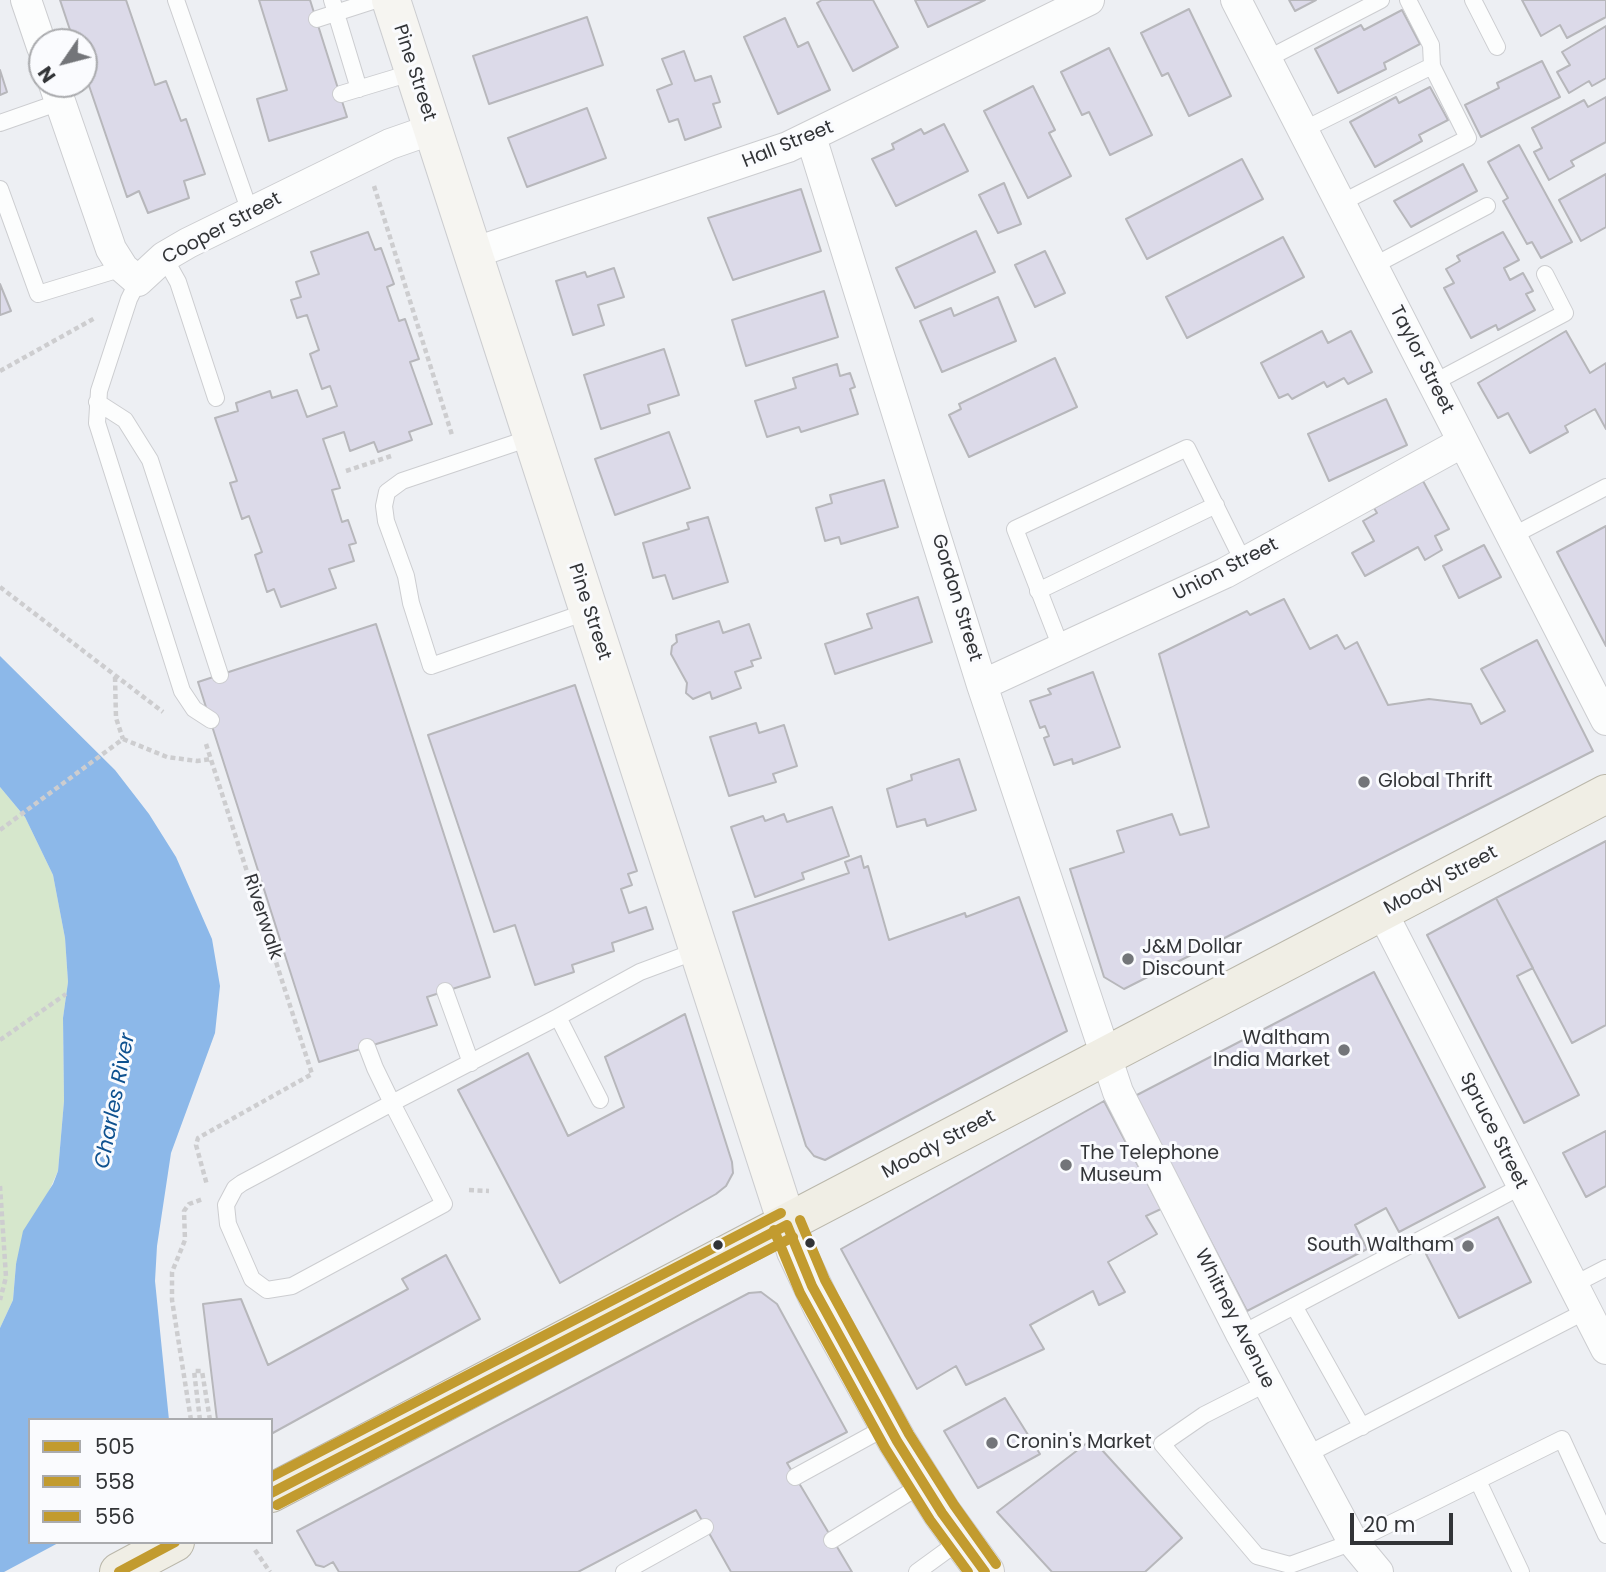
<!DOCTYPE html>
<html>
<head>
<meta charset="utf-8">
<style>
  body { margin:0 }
  #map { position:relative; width:1606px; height:1572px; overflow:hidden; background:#edeff3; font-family:Poppins,sans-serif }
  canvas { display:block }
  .legend { position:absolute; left:28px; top:1418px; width:245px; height:126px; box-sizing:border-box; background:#fafbfe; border:2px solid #aaabae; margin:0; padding:9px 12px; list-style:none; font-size:21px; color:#323437 }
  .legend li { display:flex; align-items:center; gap:14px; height:35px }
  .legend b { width:35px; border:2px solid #aaabae }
  .north { position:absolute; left:28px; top:28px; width:70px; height:70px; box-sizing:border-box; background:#fafbfe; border:2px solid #aaabae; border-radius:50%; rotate:235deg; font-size:19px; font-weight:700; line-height:28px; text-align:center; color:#323437 }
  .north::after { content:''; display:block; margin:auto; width:24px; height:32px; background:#737579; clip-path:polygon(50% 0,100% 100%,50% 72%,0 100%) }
  .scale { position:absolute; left:1350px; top:1513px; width:103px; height:32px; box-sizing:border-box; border:4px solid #323437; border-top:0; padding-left:9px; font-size:21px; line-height:24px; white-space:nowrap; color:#323437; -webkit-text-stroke:5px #fafbfe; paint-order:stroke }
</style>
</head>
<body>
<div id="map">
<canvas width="1606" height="1572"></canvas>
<ul class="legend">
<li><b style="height:9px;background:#c29b2f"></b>505</li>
<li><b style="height:9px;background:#c29b2f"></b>558</li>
<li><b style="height:9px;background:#c29b2f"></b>556</li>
</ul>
<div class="north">N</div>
<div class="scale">20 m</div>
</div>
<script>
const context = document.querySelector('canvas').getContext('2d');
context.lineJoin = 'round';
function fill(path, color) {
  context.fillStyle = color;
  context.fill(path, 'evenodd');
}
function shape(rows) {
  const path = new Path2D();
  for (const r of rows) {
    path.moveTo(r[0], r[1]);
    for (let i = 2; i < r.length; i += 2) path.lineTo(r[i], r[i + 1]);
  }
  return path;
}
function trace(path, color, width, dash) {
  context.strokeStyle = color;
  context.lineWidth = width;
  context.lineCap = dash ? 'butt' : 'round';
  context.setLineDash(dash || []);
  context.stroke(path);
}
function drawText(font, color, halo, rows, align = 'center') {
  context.font = font + ' Poppins,sans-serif';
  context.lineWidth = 6;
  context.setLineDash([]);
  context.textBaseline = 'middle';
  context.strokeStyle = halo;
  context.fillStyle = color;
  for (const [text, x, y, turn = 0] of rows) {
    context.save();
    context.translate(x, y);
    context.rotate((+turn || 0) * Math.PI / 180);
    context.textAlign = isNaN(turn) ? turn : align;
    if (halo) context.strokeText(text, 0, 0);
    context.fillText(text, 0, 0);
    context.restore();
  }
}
const green = shape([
  [0,787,25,817,53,875,65,938,68,982,63,1018,64,1101,58,1171,16,1264,13,1300,0,1328]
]);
const water = shape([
  [0,656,115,770,149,814,176,857,212,939,220,986,215,1033,171,1153,157,1246,155,1281,169,1420,30,1420,30,1542,211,1542,226,1572,0,1572,0,1328,13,1300,16,1264,23,1231,53,1184,58,1171,64,1101,63,1018,68,982,65,938,53,875,25,817,0,787]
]);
const pier = shape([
  [60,1542,215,1542,230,1572,4,1572]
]);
const building = shape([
  [60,0,126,0,155,85,166,81,181,121,186,119,205,174,184,181,189,198,148,213,139,191,127,197,84,71,84,42,74,42,60,0],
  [259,0,310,0,347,117,269,141,257,99,287,90,259,0],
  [822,0,873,0,898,47,853,71,817,3,822,0],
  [915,0,985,0,928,27,915,0],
  [1289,0,1316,0,1295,11,1289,0],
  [1522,0,1606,0,1606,17,1567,38,1560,25,1541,36,1522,0],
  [1189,9,1231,96,1189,116,1168,73,1162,76,1141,33,1189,9],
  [1402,10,1420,44,1384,63,1386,69,1338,93,1315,49,1361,25,1364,30,1402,10],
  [587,17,603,65,489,104,473,56,587,17],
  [785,18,798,47,808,42,830,90,778,114,744,37,785,18],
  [1606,26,1606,78,1592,86,1589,81,1569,93,1557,72,1570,65,1562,52,1606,26],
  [1109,48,1152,135,1110,155,1089,112,1082,115,1061,72,1109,48],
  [684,51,695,81,711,76,720,102,713,104,721,127,685,140,678,119,669,122,657,90,672,84,662,59,684,51],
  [1542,61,1560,97,1481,137,1465,105,1499,88,1497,83,1542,61],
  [0,70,7,92,0,95,0,70],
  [1033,86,1055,130,1049,133,1071,176,1028,198,984,111,1033,86],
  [1430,87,1448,120,1419,135,1422,141,1375,167,1350,122,1396,97,1399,103,1430,87],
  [1606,97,1606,142,1571,161,1574,166,1549,180,1534,152,1542,148,1532,128,1584,100,1588,107,1606,97],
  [587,108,606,158,527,187,508,138,587,108],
  [944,124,968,171,896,206,872,159,894,149,892,144,921,129,924,134,944,124],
  [1519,145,1572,242,1541,258,1532,242,1527,244,1503,201,1508,198,1488,162,1519,145],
  [1242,159,1263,199,1147,259,1126,219,1242,159],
  [1463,164,1477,191,1411,227,1394,201,1463,164],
  [1606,174,1606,227,1581,241,1559,200,1606,174],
  [1004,183,1021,224,998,233,979,195,1004,183],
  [801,189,821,251,733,280,708,218,801,189],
  [976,231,995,272,915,308,896,268,976,231],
  [368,232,375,250,381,248,394,284,387,287,399,321,405,319,419,359,410,362,432,424,409,432,412,440,378,452,374,442,350,451,344,432,323,439,340,488,332,490,342,522,348,520,356,543,349,545,354,561,329,569,336,588,281,607,274,589,267,592,255,555,262,552,249,516,242,519,230,483,237,481,215,418,238,411,236,403,270,391,272,398,297,390,307,417,337,406,330,386,322,389,310,354,319,350,307,315,297,318,291,300,301,297,296,282,319,274,311,252,368,232],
  [1503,232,1519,260,1504,268,1510,280,1523,273,1533,291,1526,294,1535,310,1498,330,1496,325,1471,338,1444,288,1454,283,1446,269,1460,261,1457,256,1503,232],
  [1283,237,1304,277,1187,338,1166,297,1283,237],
  [1045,251,1065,293,1035,307,1015,265,1045,251],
  [614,268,624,297,598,305,604,325,573,335,556,281,585,272,587,277,614,268],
  [0,284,11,311,0,315,0,284],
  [824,291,838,337,746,366,732,320,824,291],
  [998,297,1016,341,942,372,920,321,951,308,954,316,998,297],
  [1322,331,1328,343,1351,331,1372,372,1348,384,1344,378,1327,387,1324,382,1292,399,1288,394,1279,398,1261,363,1322,331],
  [1566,331,1590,373,1606,363,1606,429,1595,409,1565,426,1568,432,1530,453,1508,413,1498,418,1478,383,1566,331],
  [664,349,679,395,648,405,650,413,601,429,584,375,664,349],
  [1055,358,1077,407,969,457,949,415,961,409,959,404,1055,358],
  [837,364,840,376,850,373,855,387,850,389,858,414,801,432,799,427,767,437,755,401,796,388,793,378,837,364],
  [1386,399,1407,445,1329,481,1308,434,1386,399],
  [669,432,690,488,615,515,595,459,669,432],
  [884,480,898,527,841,544,839,537,825,541,816,508,832,503,830,495,884,480],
  [1423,481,1449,529,1435,536,1442,550,1425,560,1418,547,1365,576,1352,553,1374,541,1363,521,1377,513,1374,508,1423,481],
  [708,517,728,582,673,599,665,575,653,578,643,543,689,529,687,523,708,517],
  [1606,526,1606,646,1557,552,1606,526],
  [1484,545,1501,577,1459,598,1443,566,1484,545],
  [918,597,932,642,835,674,825,644,872,628,867,614,918,597],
  [1284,599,1310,649,1337,635,1345,649,1357,642,1388,705,1429,699,1471,704,1481,724,1505,711,1481,669,1537,640,1593,751,1124,989,1104,977,1070,869,1124,852,1117,831,1172,814,1180,835,1209,827,1159,654,1247,611,1250,615,1284,599],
  [719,621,723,633,749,624,761,658,751,661,753,666,735,672,741,688,712,699,710,692,693,699,686,693,687,683,671,654,672,646,677,642,676,635,719,621],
  [376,624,490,977,427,997,437,1025,319,1062,198,682,376,624],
  [1093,672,1120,747,1073,764,1072,759,1054,765,1044,738,1049,736,1045,726,1040,728,1030,701,1051,694,1048,689,1093,672],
  [575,685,637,871,628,874,632,885,621,889,629,913,646,907,653,929,612,943,614,951,572,965,574,972,535,985,515,925,494,932,428,735,575,685],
  [756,723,759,733,784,725,797,766,773,774,776,782,729,796,710,737,756,723],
  [959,759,976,810,927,826,925,819,897,827,887,789,912,780,911,775,959,759],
  [832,807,849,856,802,873,804,879,755,897,731,827,763,816,765,821,784,814,787,822,832,807],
  [1606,841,1606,1025,1572,1043,1496,898,1606,841],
  [861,856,864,868,868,866,889,940,965,913,966,917,1019,897,1067,1031,825,1160,814,1156,806,1146,733,912,849,873,845,862,861,856],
  [1496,898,1533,968,1517,976,1579,1095,1524,1123,1427,935,1496,898],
  [1374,972,1485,1187,1399,1232,1386,1208,1355,1225,1367,1249,1247,1311,1135,1096,1374,972],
  [685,1014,732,1162,733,1173,726,1186,716,1194,560,1283,458,1090,528,1053,568,1136,624,1107,605,1057,685,1014],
  [1104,1101,1161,1209,1146,1216,1157,1234,1108,1262,1125,1292,1099,1305,1093,1291,1030,1325,1044,1349,966,1385,956,1366,917,1389,841,1249,1104,1101],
  [1606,1131,1606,1186,1586,1197,1563,1153,1606,1131],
  [1498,1217,1531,1282,1459,1318,1426,1254,1498,1217],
  [446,1255,480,1319,271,1434,271,1420,217,1420,203,1304,241,1299,268,1365,408,1289,402,1279,446,1255],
  [761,1292,777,1304,847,1432,787,1463,852,1572,731,1572,696,1510,578,1572,339,1572,333,1562,324,1567,316,1565,297,1531,749,1293,761,1292],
  [1005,1398,1040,1454,978,1488,944,1431,1005,1398],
  [1092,1439,1182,1538,1145,1572,1052,1572,997,1512,1092,1439]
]);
const path = shape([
  [374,186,452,435],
  [0,371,95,318],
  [346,471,391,456],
  [0,587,163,712],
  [115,677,116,718,123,739],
  [206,744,312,1074,198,1138,196,1145,207,1185],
  [0,830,123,739,167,757,197,761,211,759],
  [0,1040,66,994],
  [0,1186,6,1277,0,1300],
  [469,1190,489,1191],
  [191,1420,172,1300,172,1272,185,1240,184,1211,189,1204,203,1199],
  [200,1420,194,1371,202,1371,210,1420],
  [255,1550,270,1572]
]);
const lane = shape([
  [176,0,250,212],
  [332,0,359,89],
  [1408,0,1431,45,1432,66],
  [1473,0,1497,47],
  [317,19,376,0],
  [1267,59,1381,0],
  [341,94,414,72],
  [0,123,60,102],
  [1303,130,1432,66,1468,138,1341,203],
  [0,189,38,294,123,268],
  [164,257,178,282,216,398],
  [1373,266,1487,206],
  [138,281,129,299,99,391,97,423,182,691,194,709,211,720],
  [1433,383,1565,313,1545,274],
  [97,402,125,420,150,460,220,675],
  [533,437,402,481,387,492,384,506,386,521,406,576,411,603,431,666,589,611],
  [1512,536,1606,487],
  [1038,591,1216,505],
  [1062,650,1015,529,1187,448,1244,563],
  [445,991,471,1063],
  [558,1017,600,1100],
  [367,1047,375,1068,392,1103,444,1204,292,1286,267,1290,252,1279,228,1224,226,1205,235,1188,242,1183,392,1103,558,1017,640,972,699,950],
  [1573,1285,1606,1268],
  [1294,1306,1362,1427],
  [1241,1334,1522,1186],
  [1267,1383,1204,1415,1162,1444,1257,1556,1290,1565,1353,1542,1562,1439,1606,1535],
  [1306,1455,1586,1311],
  [795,1477,888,1426],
  [1478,1481,1521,1572],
  [832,1540,923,1484],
  [624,1572,705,1527],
  [917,1572,961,1540]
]);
const street = shape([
  [26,0,42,47],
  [1236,0,1606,720],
  [54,84,111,249,123,268,138,281,164,257,188,243,390,144,433,129],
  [811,137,982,685,1118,1092,1241,1334,1353,1542,1378,1572],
  [473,253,788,147,1089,0],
  [982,685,1225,573,1463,442],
  [1382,912,1606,1349]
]);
const secondary = shape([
  [391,0,796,1251,822,1306,897,1441,942,1513,985,1572]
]);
const primary = shape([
  [271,1493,1606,794],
  [119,1572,175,1542]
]);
const bus1 = shape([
  [787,1225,812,1286,897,1441,942,1513,985,1572],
  [271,1493,787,1225],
  [119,1572,175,1542]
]);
const bus2 = shape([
  [774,1230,800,1293,885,1448,930,1520,968,1572],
  [277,1505,793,1237]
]);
const bus3 = shape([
  [800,1220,825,1280,909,1434,954,1505,996,1564],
  [271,1477,781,1213]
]);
const markers = [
  [1364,782,7,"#737579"],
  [1128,959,7,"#737579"],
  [1344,1050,7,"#737579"],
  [1066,1165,7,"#737579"],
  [810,1243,6,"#323437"],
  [718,1245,6,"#323437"],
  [1468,1246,7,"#737579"],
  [992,1443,7,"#737579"]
];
const streetNames = [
  ["Pine Street",414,73,72],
  ["Hall Street",788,145,-22],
  ["Cooper Street",222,229,-28],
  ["Taylor Street",1421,360,63],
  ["Union Street",1226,570,-27],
  ["Gordon Street",956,598,73],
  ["Pine Street",589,612,72],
  ["Moody Street",1441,881,-28],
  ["Riverwalk",262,917,72],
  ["Spruce Street",1493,1131,63],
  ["Moody Street",939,1145,-28],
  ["Whitney Avenue",1234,1319,63]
];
const poiNames = [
  ["Global Thrift",1378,782],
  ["J&M Dollar",1142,948],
  ["Discount",1142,970],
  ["Waltham",1330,1039,"right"],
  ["India Market",1330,1061,"right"],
  ["The Telephone",1080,1154],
  ["Museum",1080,1176],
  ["South Waltham",1454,1246,"right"],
  ["Cronin's Market",1006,1443]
];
const waterNames = [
  ["Charles River",116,1101,-79]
];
fill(green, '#d6e7cc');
fill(water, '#8cb8e9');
fill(pier, '#edeff3');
fill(building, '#dcdae9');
trace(building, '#b7b7bb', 2);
trace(lane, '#cccdd0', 18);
trace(street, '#cccdd0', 32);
trace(secondary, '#cccdd0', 40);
trace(primary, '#bab7aa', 40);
trace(path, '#cdcdcf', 4.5, [5, 3.5]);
trace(lane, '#fcfdfd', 16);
trace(street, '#fcfdfd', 30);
trace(secondary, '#f6f5f1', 38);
trace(primary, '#f0eee5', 38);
trace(bus1, '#c29b2f', 10);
trace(bus2, '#c29b2f', 10);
trace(bus3, '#c29b2f', 10);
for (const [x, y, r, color] of markers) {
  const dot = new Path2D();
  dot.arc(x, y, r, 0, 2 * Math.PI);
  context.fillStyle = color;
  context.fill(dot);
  trace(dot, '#fafbfe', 2.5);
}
drawText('19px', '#323437', '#fafbfe', streetNames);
drawText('19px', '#323437', '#fafbfe', poiNames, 'left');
drawText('italic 21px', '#0e518f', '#fafbfe', waterNames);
</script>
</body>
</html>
